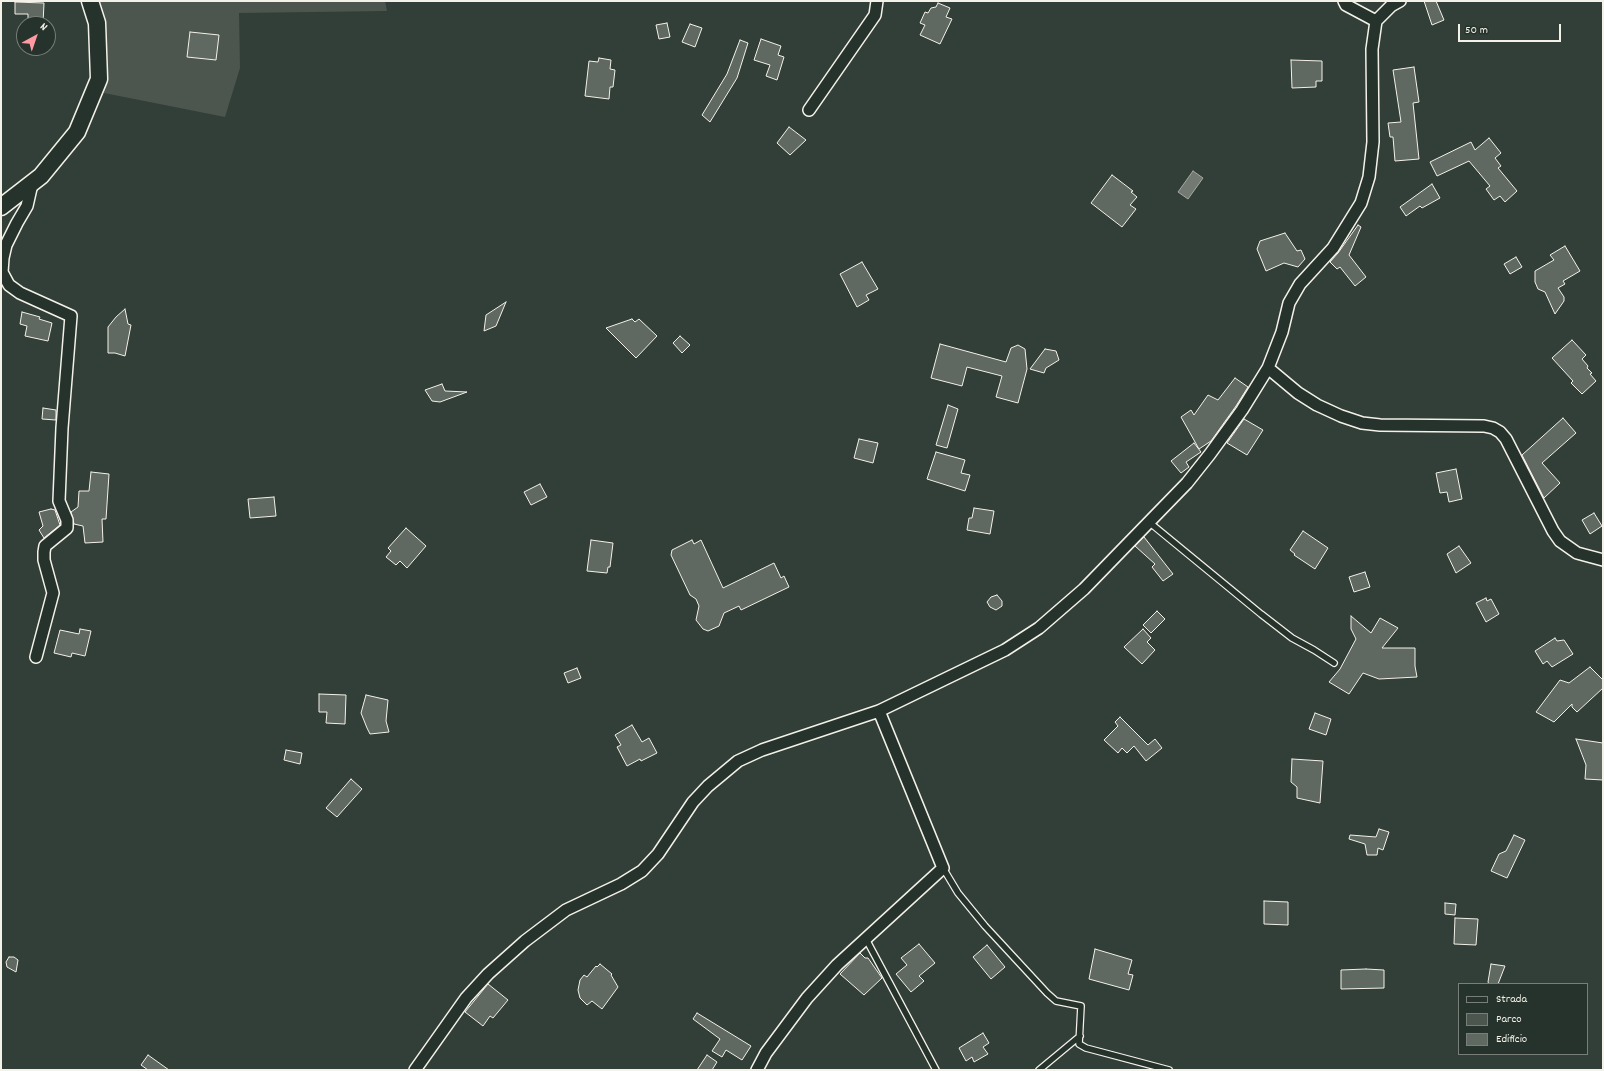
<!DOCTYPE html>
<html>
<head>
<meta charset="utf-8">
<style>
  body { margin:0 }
  #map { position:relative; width:1604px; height:1071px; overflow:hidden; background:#323e38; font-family:Dekko,sans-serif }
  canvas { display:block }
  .frame { position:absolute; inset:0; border:2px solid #f4f1e8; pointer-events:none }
  .legend { position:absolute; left:1458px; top:983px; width:130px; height:72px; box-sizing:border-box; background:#26332d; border:1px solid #787f78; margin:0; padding:5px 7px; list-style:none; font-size:12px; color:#f4f1e8 }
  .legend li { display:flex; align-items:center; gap:8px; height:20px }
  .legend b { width:20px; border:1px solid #787f78 }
  .north { position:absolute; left:16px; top:16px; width:40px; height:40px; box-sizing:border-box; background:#26332d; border:1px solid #787f78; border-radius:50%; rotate:40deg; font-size:11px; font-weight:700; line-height:16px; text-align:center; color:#f4f1e8 }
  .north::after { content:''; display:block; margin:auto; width:14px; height:18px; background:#ff9aa2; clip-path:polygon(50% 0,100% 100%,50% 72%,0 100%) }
  .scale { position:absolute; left:1458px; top:24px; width:103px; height:18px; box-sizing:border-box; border:2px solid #f4f1e8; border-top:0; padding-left:5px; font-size:12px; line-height:14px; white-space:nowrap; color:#f4f1e8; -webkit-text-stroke:3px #26332d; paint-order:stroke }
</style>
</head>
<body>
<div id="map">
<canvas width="1604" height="1071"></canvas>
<div class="frame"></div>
<ul class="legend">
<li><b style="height:5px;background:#26332d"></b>Strada</li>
<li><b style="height:11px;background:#4c564f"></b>Parco</li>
<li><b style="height:11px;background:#5f6861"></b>Edificio</li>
</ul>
<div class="north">N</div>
<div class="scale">50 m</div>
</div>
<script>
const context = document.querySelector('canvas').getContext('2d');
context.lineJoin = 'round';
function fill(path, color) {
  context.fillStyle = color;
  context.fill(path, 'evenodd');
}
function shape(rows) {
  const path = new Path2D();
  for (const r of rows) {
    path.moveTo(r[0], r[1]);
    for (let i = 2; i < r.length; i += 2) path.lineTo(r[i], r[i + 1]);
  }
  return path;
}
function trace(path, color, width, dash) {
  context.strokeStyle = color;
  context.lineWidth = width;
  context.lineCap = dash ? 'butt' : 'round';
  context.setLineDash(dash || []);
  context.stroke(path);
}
const green = shape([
  [91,1,385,1,387,11,239,13,240,68,225,117,99,92]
]);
const water = shape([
  [1193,171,1203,178,1188,199,1178,192,1193,171]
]);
const building = shape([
  [1424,1,1436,1,1444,20,1432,25,1424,1],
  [15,2,44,3,43,24,28,24,28,14,15,14,15,2],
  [938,3,950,8,946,17,952,19,940,44,920,35,925,25,920,23,925,12,928,13,931,8,936,7,938,3],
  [667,23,670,37,659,39,656,25,667,23],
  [690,24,702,28,695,47,682,42,690,24],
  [190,32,219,35,216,60,187,57,190,32],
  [761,39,781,46,778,55,784,57,777,80,766,76,770,65,754,60,761,39],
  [740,40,748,43,737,78,710,122,702,115,727,74,740,40],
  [599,58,611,60,610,69,615,70,613,87,610,87,609,99,585,96,589,61,598,62,599,58],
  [1291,60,1322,61,1322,81,1316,81,1316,87,1292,88,1291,60],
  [1414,67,1419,102,1413,103,1419,159,1395,161,1393,137,1390,137,1388,123,1401,122,1393,70,1414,67],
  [789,127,806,140,790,155,777,143,789,127],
  [1489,138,1501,153,1495,158,1501,166,1498,168,1517,191,1505,202,1500,196,1494,200,1486,189,1490,186,1469,161,1437,176,1430,162,1471,142,1475,150,1489,138],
  [1112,175,1133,191,1131,192,1137,197,1130,205,1136,209,1122,227,1091,203,1112,175],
  [1432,184,1440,198,1422,208,1420,206,1406,216,1400,207,1432,184],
  [1358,225,1361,227,1349,255,1366,277,1355,286,1340,267,1337,269,1330,262,1338,253,1358,225],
  [1285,233,1297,251,1301,250,1305,259,1298,267,1284,263,1266,271,1257,249,1260,241,1285,233],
  [1565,246,1580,271,1563,281,1565,284,1558,288,1564,297,1564,301,1555,314,1545,292,1538,289,1535,282,1535,271,1554,260,1550,255,1565,246],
  [1516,257,1522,267,1510,274,1504,264,1516,257],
  [862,262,878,289,866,295,869,300,857,307,840,274,862,262],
  [506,302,496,326,484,331,486,315,506,302],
  [125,309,128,324,131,325,125,356,115,353,108,353,108,327,116,317,125,309],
  [22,312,40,317,39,319,52,323,48,341,25,336,27,326,20,324,22,312],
  [632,319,635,322,639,319,657,336,636,358,606,328,632,319],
  [680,336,690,345,682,353,673,343,680,336],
  [1572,340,1586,355,1582,359,1588,366,1587,368,1592,373,1590,374,1596,381,1582,394,1571,383,1573,381,1552,358,1572,340],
  [940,344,1006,362,1011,348,1018,345,1025,349,1027,369,1018,403,996,397,1002,376,967,367,962,386,931,378,940,344],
  [1045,349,1056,351,1059,360,1046,368,1044,373,1030,369,1045,349],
  [1235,378,1248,387,1236,406,1211,441,1199,449,1181,417,1191,410,1194,415,1208,395,1218,400,1235,378],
  [442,384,445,391,467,392,440,402,432,401,425,390,442,384],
  [948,405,958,409,947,448,936,445,948,405],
  [43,408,56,410,56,420,42,419,43,408],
  [1563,418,1576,433,1542,463,1560,483,1544,498,1522,455,1563,418],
  [1244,419,1263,430,1247,455,1227,443,1244,419],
  [859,439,878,443,873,463,854,458,859,439],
  [1194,443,1201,452,1186,462,1189,467,1181,473,1171,461,1194,443],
  [936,452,965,460,961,473,970,475,965,491,927,479,936,452],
  [1456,469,1462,499,1449,502,1447,492,1440,493,1436,473,1456,469],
  [91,472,109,474,106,519,102,519,103,542,85,543,83,526,74,524,71,512,78,507,79,491,89,491,91,472],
  [540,484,547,497,531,505,524,492,540,484],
  [274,497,276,516,250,518,248,499,274,497],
  [974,508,994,511,990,534,967,530,969,518,972,518,974,508],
  [51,509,55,510,60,525,44,538,39,530,43,526,39,512,51,509],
  [1594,513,1602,526,1590,534,1582,520,1594,513],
  [406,528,426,546,407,568,400,561,396,565,386,557,391,551,388,548,406,528],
  [1303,531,1328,548,1315,569,1294,555,1295,554,1290,550,1303,531],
  [1144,537,1173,574,1163,581,1152,567,1155,564,1135,546,1144,537],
  [591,540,613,543,610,567,608,567,607,573,587,571,591,540],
  [692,540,694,544,701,540,723,588,774,563,781,578,784,576,789,587,741,610,739,606,724,613,719,626,708,631,703,629,696,620,699,606,696,599,690,595,671,555,672,550,692,540],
  [1459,546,1471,563,1456,573,1447,554,1459,546],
  [1365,572,1370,587,1354,592,1349,577,1365,572],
  [997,595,1002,601,1002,606,996,610,990,607,987,602,991,597,997,595],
  [1486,598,1487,601,1491,599,1499,614,1486,622,1476,603,1486,598],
  [1157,611,1165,619,1151,633,1143,625,1157,611],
  [1351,616,1371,633,1380,618,1398,628,1382,648,1415,648,1415,666,1417,677,1379,679,1363,673,1349,694,1329,682,1340,669,1356,639,1351,629,1351,616],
  [80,629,91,631,85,656,72,653,71,657,54,653,60,630,79,634,80,629],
  [1143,629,1151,638,1147,642,1155,650,1142,664,1124,647,1143,629],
  [1555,638,1557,641,1564,640,1573,654,1552,667,1547,661,1543,664,1535,651,1555,638],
  [1590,667,1603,680,1603,688,1577,712,1572,707,1572,704,1554,722,1536,712,1560,680,1569,683,1590,667],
  [577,668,581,678,568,683,564,673,577,668],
  [319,694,346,695,345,724,326,723,327,712,319,712,319,694],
  [366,695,388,700,386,721,389,732,370,734,367,728,361,713,366,695],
  [1315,713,1331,719,1326,735,1309,729,1315,713],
  [1120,717,1148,745,1155,739,1162,748,1146,761,1134,746,1127,753,1122,748,1118,753,1104,740,1118,726,1115,722,1120,717],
  [632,725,642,742,649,738,657,753,641,761,640,759,627,766,617,747,621,745,615,735,632,725],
  [1576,739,1603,743,1603,780,1585,779,1586,765,1576,739],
  [286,750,302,753,300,764,284,760,286,750],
  [1292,759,1323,761,1320,803,1297,798,1297,787,1291,782,1292,759],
  [351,779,362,789,337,817,326,808,351,779],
  [1379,829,1389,832,1383,850,1378,848,1377,855,1367,855,1365,844,1349,839,1350,835,1376,837,1379,829],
  [1514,835,1525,840,1507,878,1491,871,1499,854,1506,851,1514,835],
  [1264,901,1288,902,1288,925,1264,924,1264,901],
  [1445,903,1456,904,1455,915,1445,914,1445,903],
  [1455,918,1478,919,1476,945,1454,944,1455,918],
  [919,944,935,963,919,976,924,981,911,992,896,974,907,965,901,958,919,944],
  [987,945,1005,967,991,979,973,957,987,945],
  [1095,949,1132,960,1128,974,1133,975,1129,990,1089,979,1095,949],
  [860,953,865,958,868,958,882,978,864,995,840,974,860,953],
  [9,957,14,957,18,960,16,972,7,967,6,962,9,957],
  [600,964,612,974,611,975,618,987,602,1009,592,1001,587,1005,580,998,578,990,580,980,584,975,587,977,596,966,597,967,600,964],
  [1491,964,1505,966,1498,984,1489,984,1488,982,1491,964],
  [1366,969,1384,970,1384,988,1341,989,1341,970,1366,969],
  [488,984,508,1000,493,1018,490,1016,483,1026,465,1012,488,984],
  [697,1013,751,1046,742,1060,726,1050,722,1057,712,1051,720,1039,693,1019,697,1013],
  [983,1033,989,1043,983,1047,988,1054,974,1062,972,1057,966,1061,959,1048,983,1033],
  [148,1055,169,1070,148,1070,141,1065,148,1055],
  [707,1055,717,1062,712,1070,697,1070,707,1055]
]);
const lane = shape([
  [1149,522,1261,614,1292,638,1314,650,1334,663],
  [943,868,958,893,985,926,1047,993,1056,1001,1081,1006,1079,1044,1086,1048,1169,1070],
  [866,939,936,1070],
  [1039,1070,1080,1036]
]);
const street = shape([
  [1344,1,1346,5,1376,21],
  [809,110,875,15,877,1],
  [32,184,27,206,17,223,6,245,3,258,2,272,9,285,20,293,71,316,62,428,59,501,67,520,67,528,45,546,44,552,44,560,53,593,36,657],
  [1268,368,1298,393,1317,405,1341,416,1362,423,1380,425,1484,426,1493,428,1500,432,1506,439,1553,531,1560,541,1577,553,1603,560],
  [415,1070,466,998,488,974,525,941,566,910,621,884,642,871,658,854,693,802,708,786,738,761,762,750,879,711,1005,650,1039,628,1084,589,1187,483,1210,454,1242,410,1268,368,1282,332,1289,303,1300,284,1333,248,1361,203,1369,177,1373,142,1372,49,1376,21,1391,6,1400,1],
  [757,1070,766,1053,807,998,837,965,943,868,879,711]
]);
const secondary = shape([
  [1,207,41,176,77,132,99,79,97,23,90,1]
]);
fill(green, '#4c564f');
fill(water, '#727972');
trace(water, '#a6a9a1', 1);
fill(building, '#5f6861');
trace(building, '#f4f1e8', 1);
trace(lane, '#f4f1e8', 8);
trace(street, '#f4f1e8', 14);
trace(secondary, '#f4f1e8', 19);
trace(lane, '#26332d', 5.5);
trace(street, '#26332d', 11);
trace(secondary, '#26332d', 16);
</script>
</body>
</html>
